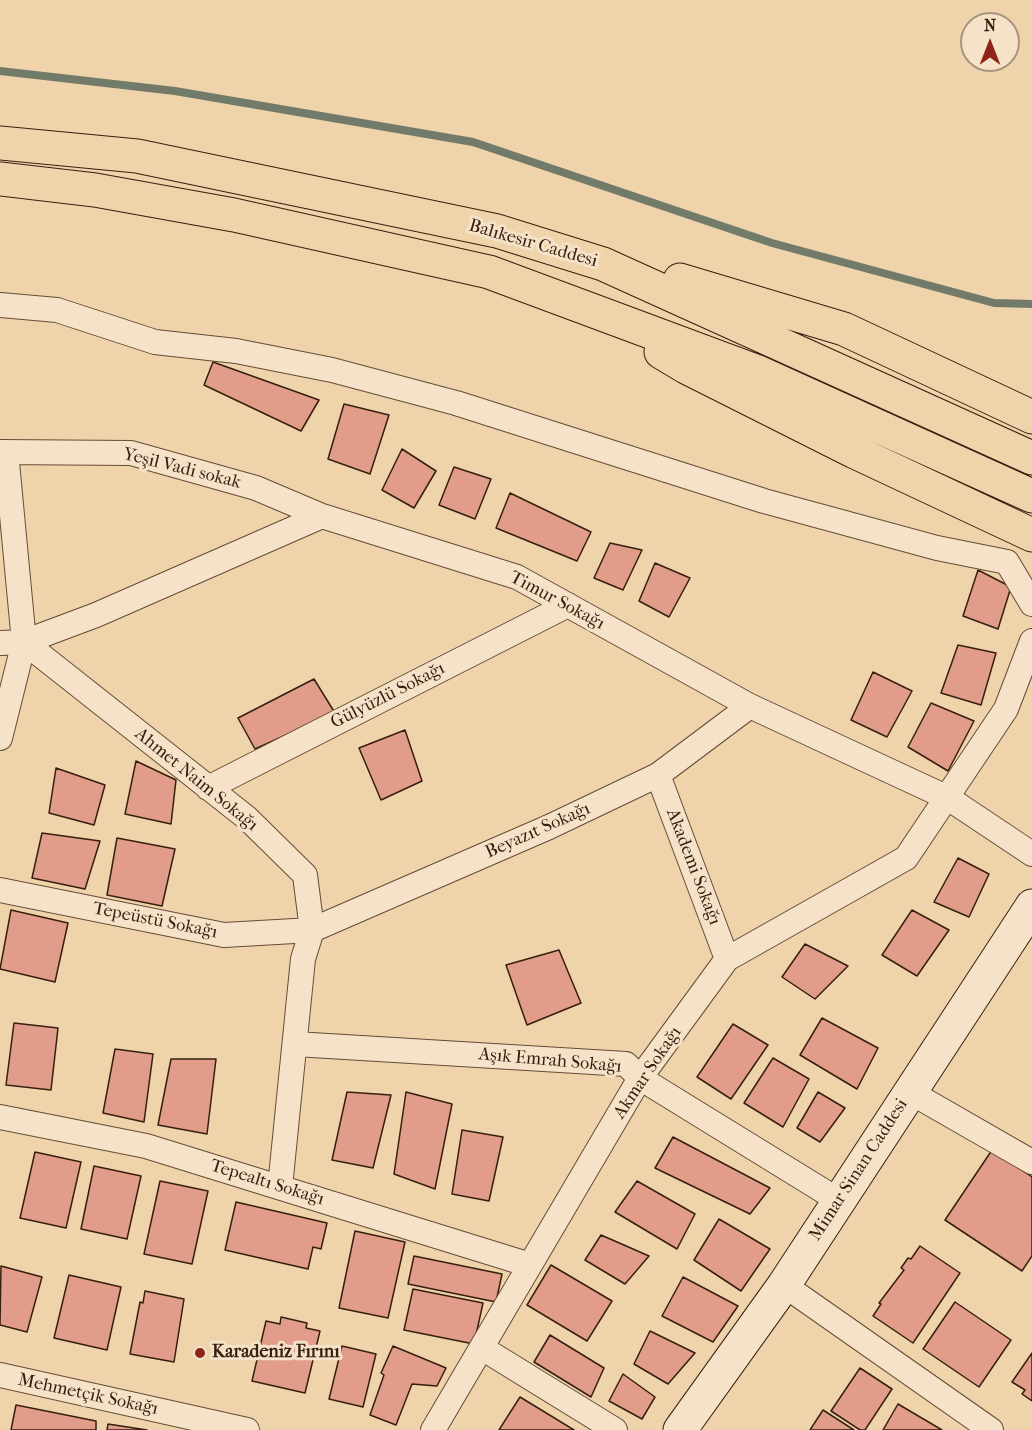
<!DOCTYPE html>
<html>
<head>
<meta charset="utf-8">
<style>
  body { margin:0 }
  #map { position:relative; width:1032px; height:1430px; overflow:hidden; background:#efd3ab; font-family:"IM FELL French Canon",serif }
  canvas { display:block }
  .north { position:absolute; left:960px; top:12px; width:60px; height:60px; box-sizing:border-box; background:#f5e2c8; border:2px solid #a9947e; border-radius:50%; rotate:0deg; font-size:16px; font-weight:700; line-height:24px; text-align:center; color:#361f0f }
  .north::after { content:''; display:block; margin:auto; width:21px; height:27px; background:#8f2418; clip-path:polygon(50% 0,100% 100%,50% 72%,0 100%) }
</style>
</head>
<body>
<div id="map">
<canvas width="1032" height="1430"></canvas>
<div class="north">N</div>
</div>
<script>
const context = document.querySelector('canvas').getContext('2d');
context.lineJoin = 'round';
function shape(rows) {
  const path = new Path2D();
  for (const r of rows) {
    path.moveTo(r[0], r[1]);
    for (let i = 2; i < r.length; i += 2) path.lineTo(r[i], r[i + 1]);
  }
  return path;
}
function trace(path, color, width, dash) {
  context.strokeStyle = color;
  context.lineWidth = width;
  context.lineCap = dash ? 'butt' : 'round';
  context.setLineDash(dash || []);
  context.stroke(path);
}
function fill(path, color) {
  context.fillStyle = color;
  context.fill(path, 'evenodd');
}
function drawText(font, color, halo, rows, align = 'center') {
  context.font = font + ' "IM FELL French Canon",serif';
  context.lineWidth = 6;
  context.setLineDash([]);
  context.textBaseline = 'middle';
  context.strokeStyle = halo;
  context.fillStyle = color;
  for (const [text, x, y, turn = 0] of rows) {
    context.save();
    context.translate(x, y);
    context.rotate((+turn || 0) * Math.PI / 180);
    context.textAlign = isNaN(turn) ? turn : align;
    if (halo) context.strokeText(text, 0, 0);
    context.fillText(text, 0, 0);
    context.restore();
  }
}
const stream = shape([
  [0,71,175,91,473,142,772,243,994,303,1032,304]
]);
const building = shape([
  [213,362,319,400,301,431,204,385,213,362],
  [344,404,389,415,370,474,328,459,344,404],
  [402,449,436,471,414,508,382,490,402,449],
  [454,467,491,479,475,519,439,505,454,467],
  [510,493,591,532,577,561,496,528,510,493],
  [610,543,642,550,623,590,594,578,610,543],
  [655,563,690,578,669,617,639,601,655,563],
  [978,570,1011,587,998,629,963,616,978,570],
  [958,645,996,653,981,705,941,693,958,645],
  [873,672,912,691,887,737,851,720,873,672],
  [314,679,335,713,255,749,238,718,314,679],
  [931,703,974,721,948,771,908,747,931,703],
  [405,730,422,781,381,800,359,748,405,730],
  [136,761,176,780,171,824,125,814,136,761],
  [56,768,105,785,94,825,49,813,56,768],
  [42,833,100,841,85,889,32,878,42,833],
  [117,838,175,849,162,906,107,895,117,838],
  [958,858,989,874,969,917,934,902,958,858],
  [11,910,68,923,55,982,0,969,11,910],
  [912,910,949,930,917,976,882,955,912,910],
  [805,944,848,966,815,999,782,977,805,944],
  [559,950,581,1003,527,1025,506,965,559,950],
  [822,1018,878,1048,857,1089,800,1055,822,1018],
  [14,1023,58,1028,51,1090,6,1085,14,1023],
  [733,1024,768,1045,731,1099,697,1077,733,1024],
  [115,1049,153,1054,144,1122,103,1113,115,1049],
  [773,1058,809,1079,783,1127,744,1103,773,1058],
  [171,1059,216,1059,207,1134,158,1125,171,1059],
  [347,1092,391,1095,373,1168,332,1160,347,1092],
  [406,1092,452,1104,435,1189,394,1174,406,1092],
  [818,1092,845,1108,820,1142,797,1128,818,1092],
  [462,1130,503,1137,489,1201,452,1194,462,1130],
  [673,1137,770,1188,750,1214,655,1168,673,1137],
  [992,1150,1032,1177,1032,1256,1022,1271,945,1220,992,1150],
  [35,1152,81,1162,66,1228,20,1218,35,1152],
  [94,1166,141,1176,127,1239,81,1229,94,1166],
  [160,1181,208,1191,192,1264,144,1254,160,1181],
  [637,1181,695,1214,677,1249,615,1212,637,1181],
  [236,1202,327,1223,321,1249,313,1247,308,1269,225,1250,236,1202],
  [719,1219,770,1249,741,1291,694,1260,719,1219],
  [355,1231,405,1242,388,1318,339,1308,355,1231],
  [601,1235,649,1256,625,1284,585,1260,601,1235],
  [920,1246,960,1273,913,1343,873,1316,881,1304,879,1303,904,1270,901,1268,908,1258,911,1259,920,1246],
  [414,1256,502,1274,496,1302,408,1284,414,1256],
  [551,1265,612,1301,587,1341,527,1305,551,1265],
  [1,1266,42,1277,27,1332,0,1325,1,1266],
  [69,1275,121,1287,107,1350,54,1338,69,1275],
  [683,1277,738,1306,713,1342,662,1316,683,1277],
  [413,1289,483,1303,474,1344,404,1330,413,1289],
  [145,1291,184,1299,174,1362,130,1354,140,1302,143,1303,145,1291],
  [955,1302,1011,1340,979,1387,923,1349,955,1302],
  [281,1317,307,1323,306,1328,320,1331,305,1393,252,1381,266,1321,280,1324,281,1317],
  [650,1331,695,1353,668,1384,634,1364,650,1331],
  [550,1335,604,1368,591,1397,534,1362,550,1335],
  [342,1346,376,1354,363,1407,329,1399,342,1346],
  [393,1346,446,1368,437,1386,412,1384,396,1425,370,1415,384,1375,381,1373,393,1346],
  [1032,1353,1032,1401,1022,1394,1025,1390,1012,1382,1032,1353],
  [860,1368,892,1389,865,1430,860,1430,831,1411,860,1368],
  [623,1374,655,1397,642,1419,609,1401,623,1374],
  [520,1397,574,1430,499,1430,520,1397],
  [898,1404,942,1430,883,1430,898,1404],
  [16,1405,96,1421,96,1430,11,1430,16,1405],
  [823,1410,854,1430,810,1430,823,1410],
  [108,1424,147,1430,107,1430,108,1424]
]);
const minor = shape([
  [0,305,57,310,155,342,236,351,332,370,456,403,764,501,937,548,1007,562,1032,604],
  [0,452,131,453,256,488,322,516],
  [24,642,96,615,322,516,517,577,750,706,948,798,1032,854],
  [0,643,24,642,247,818,305,875,312,930,303,959,280,1187],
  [0,738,24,642,6,452],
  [658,775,727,959],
  [208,788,568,605],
  [0,890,224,935,312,930,549,827,658,775,750,706],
  [295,1044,626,1064,640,1078,838,1200],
  [910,1092,1032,1162],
  [0,1117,146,1146,530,1265],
  [784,1285,991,1430],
  [482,1348,615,1430],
  [0,1375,247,1430],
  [433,1430,640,1078,727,959,906,858,1006,709,1032,641]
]);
const secondary = shape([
  [680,1430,784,1285,1032,906]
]);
const primary = shape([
  [0,143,137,156,497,231,603,264,1032,458],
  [0,179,95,190,234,215,489,272,758,372,1032,496],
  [680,280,844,329,1032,417],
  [661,352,686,367,855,452,1032,535]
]);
const markers = [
  [200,1353,6,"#8f2418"]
];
const streetNames = [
  ["Balıkesir Caddesi",533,244,16],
  ["Yeşil Vadi sokak",182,469,14],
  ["Timur Sokağı",557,601,28],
  ["Gülyüzlü Sokağı",388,696,-27],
  ["Ahmet Naim Sokağı",196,780,39],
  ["Beyazıt Sokağı",538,831,-24],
  ["Akademi Sokağı",693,867,69],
  ["Tepeüstü Sokağı",155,921,11],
  ["Aşık Emrah Sokağı",550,1061,5],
  ["Akmar Sokağı",648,1073,-56],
  ["Mimar Sinan Caddesi",859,1170,-57],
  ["Tepealtı Sokağı",267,1183,17],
  ["Mehmetçik Sokağı",88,1395,12]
];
const poiNames = [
  ["Karadeniz Fırını",212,1353]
];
trace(stream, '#727b6a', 8);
fill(building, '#e19c8a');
trace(building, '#361f0f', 1.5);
trace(minor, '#644c36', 26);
trace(secondary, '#361f0f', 35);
trace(primary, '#361f0f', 35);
trace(minor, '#f5e2c8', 24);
trace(secondary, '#f5e2c8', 33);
trace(primary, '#efd3ab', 33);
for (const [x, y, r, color] of markers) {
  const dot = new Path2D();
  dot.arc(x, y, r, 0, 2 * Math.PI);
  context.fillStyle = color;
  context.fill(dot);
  trace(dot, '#f5e2c8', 2);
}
drawText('18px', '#361f0f', '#f5e2c8', streetNames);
drawText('bold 18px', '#361f0f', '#f5e2c8', poiNames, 'left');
</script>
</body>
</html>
